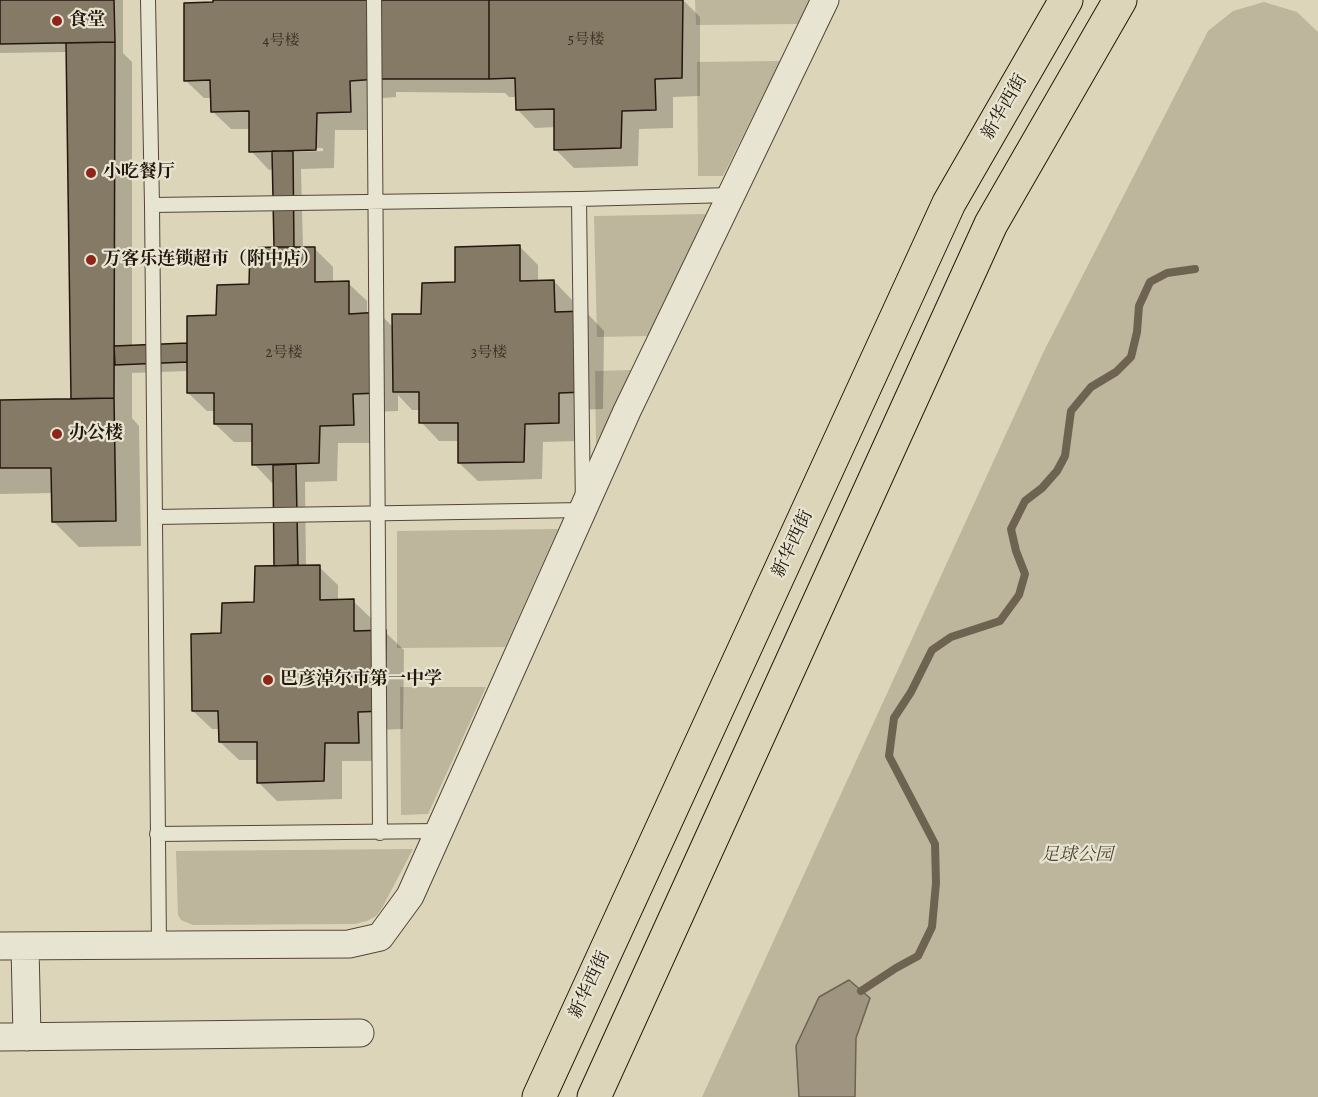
<!DOCTYPE html>
<html>
<head>
<meta charset="utf-8">
<style>
  body { margin:0 }
  canvas { display:block; background:#dcd5b9 }
</style>
</head>
<body>
<canvas width="1318" height="1097"></canvas>
<script>
const context = document.querySelector('canvas').getContext('2d');
context.lineJoin = 'round';
function fill(path, color) {
  context.fillStyle = color;
  context.fill(path, 'evenodd');
}
function shape(rows) {
  const path = new Path2D();
  for (const r of rows) {
    path.moveTo(r[0], r[1]);
    for (let i = 2; i < r.length; i += 2) path.lineTo(r[i], r[i + 1]);
  }
  return path;
}
function trace(path, color, width, dash) {
  context.strokeStyle = color;
  context.lineWidth = width;
  context.lineCap = dash ? 'butt' : 'round';
  context.setLineDash(dash || []);
  context.stroke(path);
}
function drawText(font, color, halo, rows, align = 'center') {
  context.font = font + ' Alegreya,"Noto Serif SC",serif';
  context.lineWidth = 4.5;
  context.setLineDash([]);
  context.textBaseline = 'middle';
  context.strokeStyle = halo;
  context.fillStyle = color;
  for (const [text, x, y, turn = 0] of rows) {
    context.save();
    context.translate(x, y);
    context.rotate((+turn || 0) * Math.PI / 180);
    context.textAlign = isNaN(turn) ? turn : align;
    if (halo) context.strokeText(text, 0, 0);
    context.fillText(text, 0, 0);
    context.restore();
  }
}
const green = shape([
  [695,0,810,0,798,24,696,25],
  [1264,2,1297,12,1318,32,1318,1097,702,1097,1044,351,1208,31,1233,11],
  [780,61,723,176,698,176,697,62],
  [706,214,648,336,597,337,594,216],
  [632,370,596,445,595,371],
  [558,529,505,647,397,648,397,531],
  [400,687,486,687,428,814,401,815],
  [413,849,382,908,376,916,367,921,355,924,193,925,181,920,178,915,176,851]
]);
const water = shape([
  [849,980,870,998,856,1038,855,1097,799,1097,796,1046,819,997,849,980]
]);
const shadow = shape([
  [0,0,123,0,123,53,132,62,132,347,186,345,251,285,278,249,274,169,269,170,251,151,251,129,231,129,212,111,212,98,204,98,185,80,215,0,683,0,700,17,700,96,673,97,673,128,639,129,638,166,574,168,556,150,556,127,535,128,517,109,517,97,509,97,505,93,396,92,396,97,368,99,369,130,335,130,334,168,301,169,303,249,315,249,333,267,333,283,348,283,367,301,367,315,380,314,394,328,423,315,456,284,520,247,538,265,538,282,554,281,572,300,572,313,586,312,604,331,603,409,576,410,577,441,543,442,542,479,478,481,459,463,459,441,439,441,421,422,421,410,412,410,398,395,398,411,371,412,372,443,338,443,337,481,305,482,306,567,319,567,338,585,338,601,353,601,372,619,372,632,385,632,404,650,403,729,376,730,377,761,342,761,342,799,277,801,258,782,258,760,239,760,220,742,220,729,212,729,193,711,222,635,256,603,278,567,275,483,272,483,254,464,254,442,234,442,215,424,215,411,207,411,188,393,188,371,132,373,132,418,139,426,141,546,79,547,53,521,53,493,0,494,0,401,75,400,68,52,0,53],
  [323,148,323,151,292,152,289,149]
]);
const stream = shape([
  [861,991,896,968,918,956,932,927,936,883,935,844,889,756,894,718,911,692,932,650,951,637,1000,621,1019,595,1025,574,1016,551,1011,529,1025,501,1042,488,1057,471,1065,456,1071,411,1091,387,1116,372,1131,357,1137,332,1139,306,1150,282,1167,273,1195,269]
]);
const building = shape([
  [0,0,114,0,115,42,0,44,0,0],
  [213,0,378,0,378,79,350,81,351,112,317,113,316,150,249,152,249,111,211,112,210,80,184,81,184,3,213,2,213,0],
  [378,0,489,0,489,79,378,79,378,0],
  [489,0,683,0,682,78,655,79,656,110,622,111,621,148,554,150,554,109,516,110,515,78,489,79,489,0],
  [115,42,114,398,71,399,66,43,115,42],
  [272,151,293,151,294,247,274,247,272,151],
  [520,245,520,281,554,280,555,312,586,311,586,392,559,393,559,423,525,424,524,462,458,463,458,423,419,423,419,392,393,392,392,314,421,314,422,283,455,282,455,247,520,245],
  [274,247,315,247,315,282,349,281,349,314,381,312,380,393,353,394,354,425,320,426,319,463,252,465,252,424,214,424,214,393,187,393,187,316,216,315,217,285,249,284,250,248,274,247],
  [187,343,187,362,115,365,114,346,187,343],
  [114,398,116,521,52,522,51,468,0,468,0,400,114,398],
  [296,464,298,565,274,566,273,465,296,464],
  [320,565,320,600,354,599,354,631,386,630,385,711,358,712,359,743,325,743,324,781,257,783,257,742,219,742,218,711,192,711,191,634,221,633,222,603,254,602,255,566,320,565]
]);
const lane = shape([
  [148,0,152,205,159,945],
  [374,0,380,833],
  [152,205,579,199,731,195],
  [155,517,583,510,579,199],
  [157,834,439,831]
]);
const street = shape([
  [0,946,349,944,380,937,410,896,627,411,825,0],
  [25,946,27,1037],
  [0,1037,360,1033]
]);
const primary = shape([
  [539,1097,949,203,1066,0],
  [594,1097,991,224,1120,0]
]);
const markers = [
  [57,21,6,"#8f2418"],
  [91,173,6,"#8f2418"],
  [91,260,6,"#8f2418"],
  [57,434,6,"#8f2418"],
  [268,680,6,"#8f2418"]
];
const numberNames = [
  ["5号楼",586,40],
  ["4号楼",281,41],
  ["2号楼",284,353],
  ["3号楼",489,353]
];
const poiNames = [
  ["食堂",69,21],
  ["小吃餐厅",103,173],
  ["万客乐连锁超市（附中店）",103,260],
  ["办公楼",69,434],
  ["巴彦淖尔市第一中学",280,680]
];
const streetNames = [
  ["新华西街",1005,107,-60],
  ["新华西街",793,544,-65],
  ["新华西街",590,985,-65]
];
const parkNames = [
  ["足球公园",1077,856]
];
fill(green, '#bdb59c');
fill(water, '#9e947f');
trace(water, '#6e6251', 1.5);
fill(shadow, '#0003');
trace(stream, '#6e6251', 8);
fill(building, '#847a66');
trace(building, '#25170d', 1.5);
trace(lane, '#534638', 16);
trace(street, '#534638', 29);
trace(primary, '#25170d', 35);
trace(lane, '#e8e4d2', 14);
trace(street, '#e8e4d2', 27);
trace(primary, '#dcd5b9', 33);
for (const [x, y, r, color] of markers) {
  const dot = new Path2D();
  dot.arc(x, y, r, 0, 2 * Math.PI);
  context.fillStyle = color;
  context.fill(dot);
  trace(dot, '#e8e4d2', 2);
}
drawText('15px', '#3d3023', null, numberNames);
drawText('bold 18px', '#25170d', '#e8e4d2', poiNames, 'left');
drawText('18px', '#25170d', '#e8e4d2', streetNames);
drawText('italic 18px', '#534638', '#e8e4d2', parkNames);
</script>
</body>
</html>
